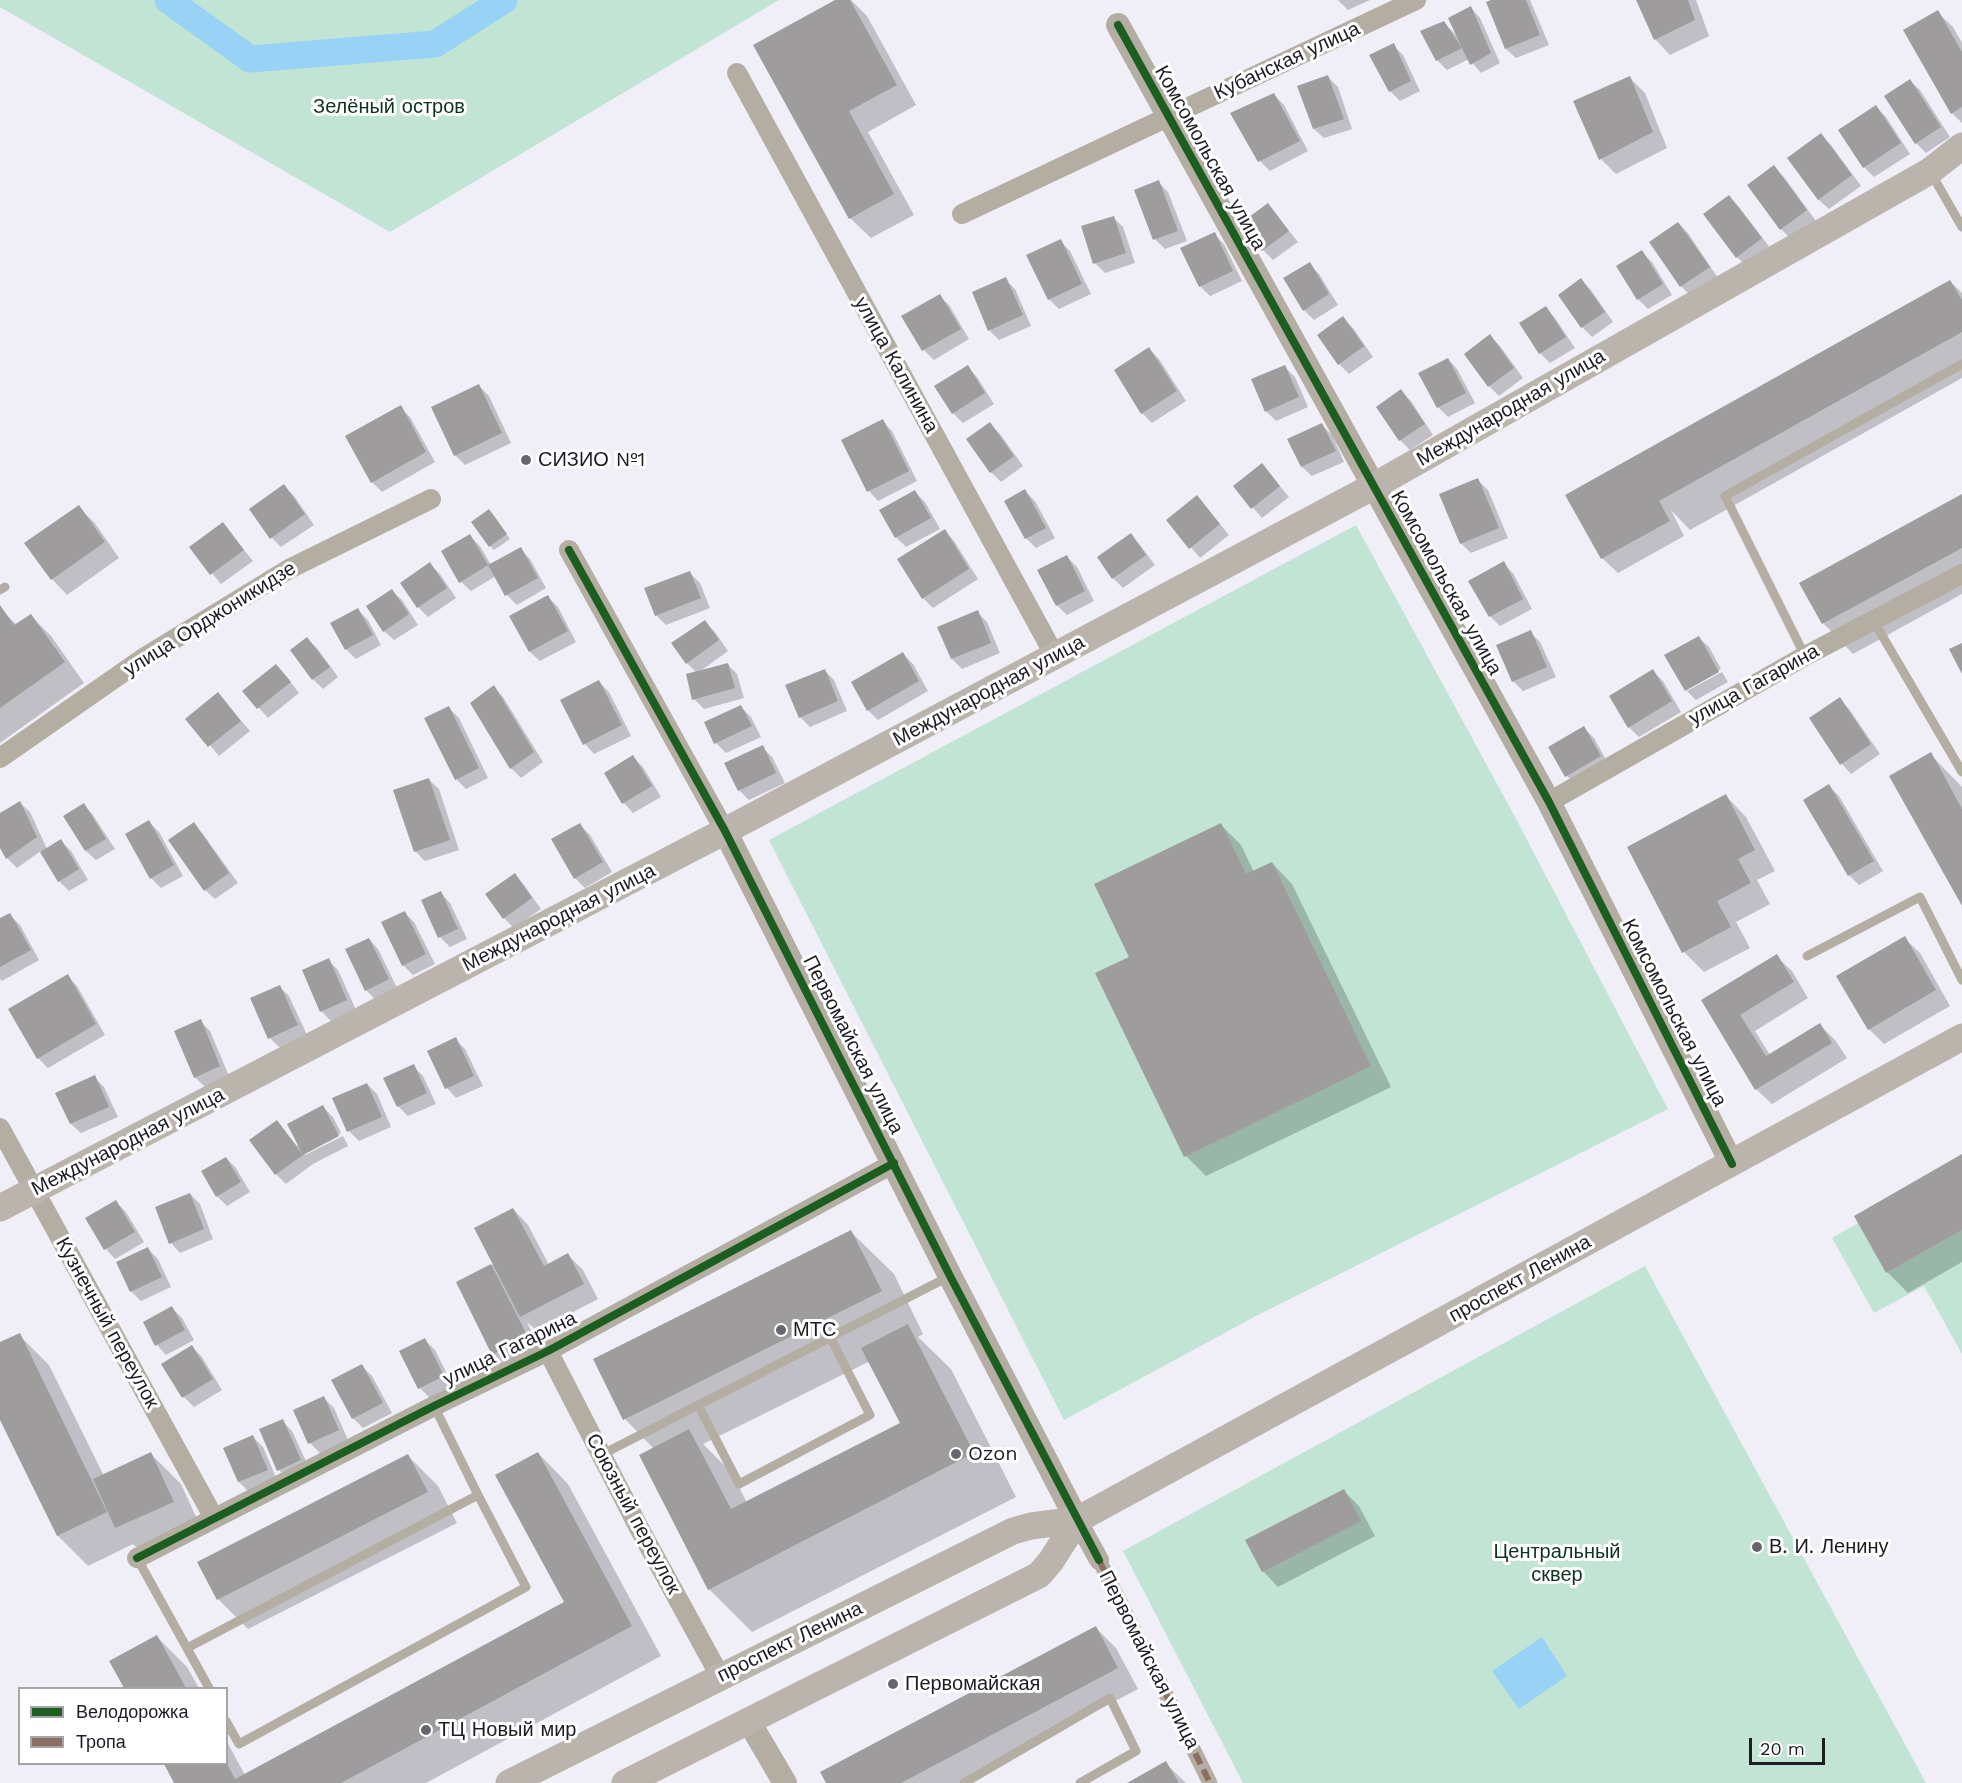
<!DOCTYPE html>
<html>
<head>
<meta charset="utf-8">
<style>
  body { margin:0 }
  #map { position:relative; width:1962px; height:1783px; overflow:hidden; background:#f0eff8; font-family:"Work Sans",sans-serif }
  canvas { display:block }
  .legend { position:absolute; left:18px; top:1687px; width:210px; height:78px; box-sizing:border-box; background:#fff; border:2px solid #a5a4a7; margin:0; padding:8px 10px; list-style:none; font-size:18px; color:#1d1c24 }
  .legend li { display:flex; align-items:center; gap:12px; height:30px }
  .legend b { width:30px; border:2px solid #a5a4a7 }
  .scale { position:absolute; left:1749px; top:1738px; width:76px; height:27px; box-sizing:border-box; border:3px solid #1d1c24; border-top:0; padding-left:8px; font-size:18px; line-height:21px; white-space:nowrap; color:#1d1c24; -webkit-text-stroke:4px #fff; paint-order:stroke }
</style>
</head>
<body>
<div id="map">
<canvas width="1962" height="1783"></canvas>
<ul class="legend">
<li><b style="height:8px;background:#1b5e20"></b>Велодорожка</li>
<li><b style="height:8px;background:#8d6e63"></b>Тропа</li>
</ul>
<div class="scale">20 m</div>
</div>
<script>
const context = document.querySelector('canvas').getContext('2d');
context.lineJoin = 'round';
function fill(path, color) {
  context.fillStyle = color;
  context.fill(path, 'evenodd');
}
function shape(rows) {
  const path = new Path2D();
  for (const r of rows) {
    path.moveTo(r[0], r[1]);
    for (let i = 2; i < r.length; i += 2) path.lineTo(r[i], r[i + 1]);
  }
  return path;
}
function trace(path, color, width, dash) {
  context.strokeStyle = color;
  context.lineWidth = width;
  context.lineCap = dash ? 'butt' : 'round';
  context.setLineDash(dash || []);
  context.stroke(path);
}
function drawText(font, color, halo, rows, align = 'center') {
  context.font = font + ' "Work Sans",sans-serif';
  context.lineWidth = 6;
  context.setLineDash([]);
  context.textBaseline = 'middle';
  context.strokeStyle = halo;
  context.fillStyle = color;
  for (const [text, x, y, turn = 0] of rows) {
    context.save();
    context.translate(x, y);
    context.rotate((+turn || 0) * Math.PI / 180);
    context.textAlign = isNaN(turn) ? turn : align;
    if (halo) context.strokeText(text, 0, 0);
    context.fillText(text, 0, 0);
    context.restore();
  }
}
const green = shape([
  [0,0,779,0,390,232,0,7],
  [1356,525,1514,815,1668,1109,1256,1316,1064,1420,769,840],
  [1858,1223,1886,1273,1962,1230,1962,1354,1924,1286,1874,1313,1832,1238],
  [1645,1266,1926,1783,1243,1783,1123,1551]
]);
const water = shape([
  [1542,1637,1567,1676,1519,1709,1492,1671]
]);
const shadow = shape([
  [838,0,851,0,867,16,916,105,868,132,914,215,871,238,850,218],
  [1338,0,1370,0,1348,10],
  [1495,0,1530,0,1549,45,1516,58,1506,49,1488,3],
  [1638,0,1696,0,1709,36,1670,55,1655,39],
  [1471,8,1480,18,1500,63,1481,73,1469,59,1447,70,1437,60,1443,22,1457,36],
  [1937,12,1953,27,1962,43,1962,123,1952,113],
  [1393,45,1403,55,1420,91,1400,101,1390,91],
  [1328,77,1338,87,1352,129,1324,138,1314,129],
  [1630,78,1645,93,1667,148,1616,174,1601,159],
  [1910,81,1920,90,1950,137,1926,153,1916,143],
  [1274,95,1284,105,1308,151,1270,171,1260,161],
  [1876,107,1886,117,1910,154,1874,177,1864,167],
  [1821,135,1831,145,1861,186,1829,209,1819,200,1789,158],
  [1774,167,1784,177,1816,221,1791,239,1781,229],
  [1158,182,1168,192,1187,241,1165,249,1155,239],
  [1729,197,1739,207,1771,249,1747,267,1737,257,1705,215],
  [1268,205,1298,242,1273,260,1263,250],
  [1113,217,1123,227,1135,263,1105,273,1095,263],
  [1678,223,1688,233,1718,278,1691,296,1681,286,1651,242],
  [1214,234,1224,244,1242,281,1210,296,1200,286],
  [1060,241,1070,251,1091,294,1059,309,1049,299],
  [1642,252,1652,262,1672,295,1648,309,1638,299],
  [1309,264,1319,274,1338,305,1314,320,1304,310],
  [1005,279,1015,289,1031,326,999,340,989,330],
  [1581,280,1591,290,1613,322,1592,337,1582,327,1560,295],
  [1950,281,1962,293,1962,378,1690,530,1671,510,1684,536,1618,573,1602,558,1567,496],
  [939,296,949,305,969,339,934,360,924,350,904,317],
  [1546,308,1555,318,1575,348,1550,363,1540,353],
  [1343,318,1353,328,1373,357,1349,374,1339,364],
  [1490,336,1500,346,1523,378,1499,396,1489,386,1466,354],
  [1149,349,1159,359,1186,401,1152,423,1142,413],
  [1448,359,1457,369,1475,403,1448,417,1438,407,1420,374],
  [967,367,977,377,994,404,963,423,953,413,936,386],
  [1285,367,1295,377,1308,407,1276,421,1266,411],
  [479,386,489,396,511,443,465,465,455,455],
  [1401,391,1411,401,1433,435,1410,450,1400,440,1378,407],
  [400,407,410,417,435,462,382,492,372,482],
  [882,421,892,431,917,481,878,501,869,491],
  [990,424,1000,434,1023,466,1001,482,991,472],
  [1322,425,1332,435,1344,462,1312,476,1302,467],
  [1262,465,1289,497,1262,518,1235,486],
  [1478,480,1488,490,1508,538,1471,553,1461,543],
  [284,486,294,496,314,525,281,547,272,538],
  [1025,491,1035,501,1055,538,1036,548,1026,538],
  [915,492,925,502,940,529,906,547,896,537,881,511],
  [1962,496,1962,594,1853,654,1823,623],
  [1197,497,1229,535,1200,558,1168,520],
  [78,507,94,522,119,558,67,595,52,579,27,543],
  [494,516,510,539,494,550,490,546],
  [223,524,253,561,221,584,191,548],
  [945,531,954,541,978,579,933,608,923,598],
  [1131,535,1140,545,1155,565,1123,588,1113,578],
  [470,536,480,546,491,565,520,549,530,559,546,588,517,605,507,595,496,576,471,591,461,582],
  [1067,557,1077,567,1094,601,1067,615,1057,605],
  [1503,563,1513,573,1532,609,1500,626,1490,616],
  [430,564,440,574,456,598,428,617,418,607],
  [690,573,700,583,710,608,666,625,656,615],
  [392,591,402,600,418,625,394,640,384,631],
  [548,597,558,607,576,642,540,661,530,652],
  [0,609,17,625,30,615,51,636,84,683,0,743],
  [358,610,368,620,381,645,356,659,346,649],
  [977,612,987,622,1000,653,962,669,952,659,939,628],
  [705,622,715,632,728,651,699,672,727,664,737,674,744,698,704,709,694,699,697,673,687,663],
  [1530,632,1540,642,1556,677,1523,691,1513,681],
  [1699,638,1709,647,1721,669,1687,688,1687,691,1686,690],
  [307,639,317,648,338,677,323,689,313,679],
  [903,654,913,664,928,691,878,720,868,710],
  [824,670,834,680,847,711,810,727,800,717],
  [1653,671,1663,681,1681,712,1639,737,1629,727,1611,696],
  [1722,672,1728,682,1696,700,1687,691],
  [285,675,299,693,268,718,244,691],
  [599,682,609,692,631,736,594,754,585,744,562,700],
  [494,687,503,697,543,762,521,778,511,768],
  [218,694,250,731,219,756,188,719],
  [1839,699,1849,709,1880,754,1851,774,1842,764],
  [741,707,751,717,761,737,726,753,716,743],
  [449,708,459,718,488,778,466,789,456,779],
  [1584,728,1594,738,1610,767,1577,786,1567,776],
  [762,747,772,757,785,783,749,800,739,790],
  [1930,754,1962,787,1962,903],
  [633,757,643,767,661,797,633,813,624,803],
  [429,780,439,789,459,850,425,861,415,851],
  [1829,786,1839,796,1883,871,1859,885,1849,875],
  [1726,796,1746,817,1775,871,1757,880,1770,904,1736,922,1750,948,1704,972,1684,952],
  [20,803,30,812,47,849,61,841,71,851,88,880,69,891,59,881,41,851,17,868,7,858,0,845,0,814],
  [84,805,93,815,115,849,96,860,86,851,65,816],
  [149,822,159,832,183,876,161,888,151,878],
  [193,824,203,834,238,883,215,899,205,890],
  [580,825,590,835,612,872,585,888,575,878],
  [1221,825,1241,845,1254,872,1272,863,1292,884,1391,1087,1206,1176,1186,1156,1131,957],
  [515,875,524,885,541,909,514,928,504,918],
  [441,893,450,903,467,939,450,947,440,937],
  [404,912,414,922,435,964,413,975,403,965],
  [10,915,20,925,39,960,2,981,0,979,0,920],
  [1904,938,1920,953,1950,1006,1884,1044,1869,1029],
  [369,939,378,949,398,990,376,1000,366,990],
  [1776,956,1792,971,1808,998,1755,1031,1770,1055,1820,1025,1835,1040,1847,1058,1772,1104,1756,1089,1703,1001],
  [328,960,338,970,356,1010,331,1021,321,1011],
  [67,976,77,986,105,1035,48,1068,38,1058],
  [279,986,289,996,307,1035,280,1048,270,1038],
  [200,1021,210,1031,229,1076,205,1087,195,1077],
  [455,1039,465,1049,483,1086,456,1098,447,1088],
  [413,1066,423,1076,436,1104,408,1116,398,1106],
  [94,1077,104,1087,118,1117,81,1133,71,1124],
  [367,1084,377,1094,391,1127,359,1141,349,1131,334,1099],
  [323,1107,333,1117,341,1133,305,1152,305,1155,343,1136,348,1146,313,1164,286,1184,276,1174,277,1122,297,1146],
  [1962,1156,1962,1262,1908,1293,1887,1272],
  [226,1158,236,1168,250,1192,227,1206,217,1196],
  [190,1194,200,1204,213,1239,180,1253,171,1243],
  [116,1202,126,1212,144,1242,115,1259,106,1249],
  [513,1209,528,1225,549,1265,568,1255,583,1270,598,1299,537,1331,527,1322,542,1353,509,1369,494,1354,458,1282,494,1264],
  [851,1232,894,1274,923,1334,918,1337,951,1369,1016,1497,752,1632,709,1589,654,1449,625,1419,595,1360],
  [870,1361,902,1424,747,1503,732,1473,703,1444],
  [148,1249,158,1259,171,1287,141,1301,131,1291],
  [172,1308,182,1318,194,1340,166,1355,157,1345],
  [19,1335,49,1365,104,1476,151,1454,181,1484,203,1532,147,1557,133,1544,88,1566,58,1536,0,1416,0,1344],
  [425,1340,435,1350,453,1386,430,1398,420,1388],
  [192,1347,202,1357,222,1390,194,1407,184,1397],
  [362,1366,372,1376,392,1413,363,1428,353,1418],
  [324,1398,334,1408,348,1440,320,1453,310,1443],
  [282,1421,292,1431,310,1470,289,1480,279,1470],
  [253,1437,263,1447,277,1480,249,1492,239,1482,225,1449],
  [538,1453,568,1484,661,1656,426,1783,176,1783,166,1764,226,1764,226,1740,245,1775,566,1603],
  [408,1456,438,1486,457,1523,248,1629,218,1599],
  [1344,1491,1359,1506,1375,1536,1278,1587,1263,1571],
  [1096,1628,1116,1648,1138,1689,960,1783,828,1783],
  [157,1637,187,1667,199,1688,125,1688,111,1662],
  [1165,1763,1186,1783,1130,1783]
]);
const canal = shape([
  [168,0,250,59,435,44,504,0]
]);
const building = shape([
  [835,0,850,0,897,85,849,111,894,194,849,219,753,45],
  [1491,0,1526,0,1540,35,1505,49,1486,2],
  [1636,0,1688,0,1695,20,1654,40],
  [1471,6,1491,53,1470,65,1448,18],
  [1938,10,1962,52,1962,107,1951,114,1903,30],
  [1444,21,1462,48,1436,61,1420,31],
  [1394,43,1411,81,1389,92,1369,55],
  [1328,75,1344,119,1313,129,1297,86],
  [1630,76,1653,132,1599,160,1573,101],
  [1910,79,1941,127,1915,144,1884,96],
  [1274,93,1300,141,1258,162,1230,113],
  [1876,105,1901,143,1863,168,1838,130],
  [1821,133,1852,175,1818,200,1787,158],
  [1774,165,1807,210,1780,230,1747,185],
  [1159,180,1178,231,1153,240,1134,190],
  [1729,195,1762,238,1736,258,1703,214],
  [1268,203,1289,231,1262,251,1241,223],
  [1114,216,1126,253,1093,264,1081,226],
  [1678,222,1710,267,1680,287,1649,242],
  [1215,232,1233,271,1199,287,1180,248],
  [1061,239,1082,284,1048,300,1026,255],
  [1642,250,1663,284,1637,300,1616,266],
  [1310,262,1329,294,1303,311,1283,278],
  [1006,277,1023,315,988,331,972,292],
  [1581,278,1605,312,1581,328,1558,295],
  [1950,280,1962,300,1962,332,1659,501,1670,521,1601,559,1565,495],
  [940,294,961,329,922,351,901,316],
  [1546,306,1566,337,1539,354,1519,323],
  [1343,316,1364,346,1338,365,1317,335],
  [1490,334,1514,368,1488,387,1464,354],
  [1149,347,1177,391,1141,414,1114,370],
  [1448,358,1466,393,1437,408,1418,373],
  [968,365,985,393,952,414,934,386],
  [1285,365,1299,397,1265,412,1251,379],
  [479,384,502,433,454,456,431,407],
  [1401,389,1425,424,1399,441,1376,407],
  [401,405,426,452,371,483,345,436],
  [883,419,909,471,867,492,841,440],
  [990,422,1014,456,990,473,966,439],
  [1322,423,1336,451,1301,467,1287,439],
  [1262,463,1280,486,1251,509,1233,486],
  [1478,478,1499,528,1460,544,1439,494],
  [284,484,305,514,270,539,249,509],
  [1025,489,1046,528,1025,539,1004,501],
  [915,490,931,518,895,538,879,510],
  [1962,494,1962,548,1822,624,1799,583],
  [1197,495,1220,524,1189,549,1166,520],
  [79,505,105,542,51,580,24,543],
  [489,509,507,534,489,547,471,522],
  [223,522,244,550,210,575,189,547],
  [945,529,969,569,922,599,897,559],
  [1131,533,1146,555,1112,579,1097,557],
  [470,534,488,565,459,583,441,551],
  [521,547,538,578,505,596,488,565],
  [1067,555,1085,591,1056,606,1037,570],
  [1504,561,1523,599,1489,617,1468,581],
  [430,562,447,588,417,608,400,583],
  [690,571,701,598,655,616,644,588],
  [392,589,409,614,383,632,366,606],
  [548,595,568,631,529,652,509,616],
  [0,605,14,625,31,614,65,662,0,708],
  [358,608,373,635,345,650,330,623],
  [978,610,991,643,951,659,937,627],
  [705,620,719,640,686,664,671,643],
  [1531,630,1547,667,1512,682,1496,645],
  [1699,636,1719,672,1685,691,1664,655],
  [307,637,330,667,312,680,290,650],
  [1962,643,1962,674,1949,649],
  [903,652,919,681,867,711,851,682],
  [728,663,735,688,692,700,686,674],
  [276,664,291,682,257,709,242,691],
  [825,669,838,701,799,718,785,685],
  [1653,669,1672,701,1628,728,1609,696],
  [599,680,622,725,583,745,560,700],
  [494,685,534,752,510,769,470,703],
  [218,692,241,721,208,747,185,719],
  [1840,697,1871,744,1840,765,1809,718],
  [741,705,752,726,714,744,704,722],
  [449,706,479,768,455,780,424,718],
  [1584,726,1601,756,1565,777,1548,747],
  [763,745,776,773,738,791,724,763],
  [1931,752,1962,809,1962,906,1889,776],
  [633,755,652,786,622,804,604,773],
  [429,778,450,840,414,852,393,790],
  [1829,784,1874,861,1848,876,1803,800],
  [1726,794,1755,850,1738,859,1751,883,1717,901,1731,927,1682,953,1627,847],
  [20,801,37,837,6,859,0,848,0,813],
  [84,803,106,839,85,851,63,816],
  [149,820,174,865,150,879,125,834],
  [194,822,229,873,204,891,168,840],
  [580,823,603,862,574,879,551,839],
  [1221,823,1246,874,1272,862,1371,1066,1184,1157,1095,973,1129,957,1094,884],
  [61,839,79,869,58,882,40,852],
  [515,873,532,898,503,919,485,894],
  [441,891,458,929,438,938,421,900],
  [405,911,426,954,402,966,381,922],
  [10,913,31,950,0,967,0,918],
  [1905,936,1936,990,1868,1030,1836,976],
  [369,938,389,979,365,991,345,949],
  [1777,954,1794,982,1740,1015,1766,1056,1820,1023,1832,1043,1755,1090,1701,1000],
  [329,958,347,1000,320,1012,302,970],
  [68,974,96,1024,37,1059,8,1009],
  [280,985,298,1025,268,1039,250,998],
  [201,1019,220,1066,194,1078,174,1031],
  [456,1037,474,1076,445,1089,427,1051],
  [414,1064,427,1093,397,1107,383,1078],
  [95,1075,109,1107,70,1124,55,1093],
  [367,1083,382,1117,347,1132,332,1098],
  [323,1105,339,1136,303,1155,287,1124],
  [277,1120,303,1155,275,1175,249,1140],
  [1962,1154,1962,1230,1886,1273,1854,1216],
  [226,1157,241,1182,216,1197,201,1171],
  [190,1193,204,1229,169,1244,155,1207],
  [116,1200,135,1232,104,1250,85,1218],
  [513,1208,544,1266,568,1253,584,1284,520,1317,474,1228],
  [851,1230,882,1291,623,1420,593,1359],
  [148,1247,162,1277,130,1292,116,1262],
  [491,1264,528,1337,492,1355,456,1282],
  [172,1306,185,1330,155,1346,143,1322],
  [908,1324,974,1453,708,1590,639,1455,689,1429,731,1509,900,1423,861,1348],
  [20,1333,107,1512,57,1536,0,1420,0,1342],
  [425,1338,444,1376,418,1389,399,1351],
  [192,1345,213,1379,182,1398,161,1364],
  [362,1364,383,1403,352,1419,331,1380],
  [324,1396,339,1430,308,1444,293,1410],
  [283,1419,301,1460,277,1471,259,1429],
  [253,1435,268,1470,238,1482,223,1448],
  [151,1452,174,1502,115,1528,93,1479],
  [538,1452,632,1626,341,1783,174,1783,164,1764,227,1764,235,1779,564,1602,495,1475],
  [408,1454,428,1492,217,1600,197,1562],
  [1344,1489,1361,1521,1262,1572,1245,1540],
  [1096,1626,1118,1668,901,1783,826,1783,820,1772],
  [157,1635,186,1688,124,1688,109,1661],
  [1166,1761,1179,1783,1127,1783]
]);
const service = shape([
  [1931,173,1962,227],
  [0,590,5,587],
  [1873,620,1962,772],
  [1805,656,1725,496,1962,364],
  [1807,956,1920,897,1962,980],
  [698,1405,739,1484,870,1415,830,1337],
  [601,1455,950,1276],
  [137,1558,209,1688],
  [187,1648,478,1495],
  [226,1721,239,1744,526,1587,478,1495,434,1406],
  [964,1783,1110,1698,1136,1751,1080,1783]
]);
const pedestrian = shape([
  [1099,1560,1210,1783]
]);
const minor = shape([
  [737,73,1055,656],
  [962,214,1416,0],
  [569,550,725,831],
  [0,758,145,657,289,569,431,499],
  [1549,802,1805,656,1962,574],
  [0,1128,214,1518],
  [548,1351,639,1528,720,1676],
  [1077,1520,1099,1560],
  [137,1558,434,1406,548,1351,894,1163]
]);
const tertiary = shape([
  [1118,25,1549,802,1732,1164],
  [725,831,950,1276,1077,1520],
  [748,1720,785,1783]
]);
const secondary = shape([
  [0,1208,725,831,1374,486,1930,171,1962,146],
  [509,1783,1013,1531,1031,1526,1077,1520,1962,1037],
  [625,1783,1039,1575,1051,1561,1077,1520]
]);
const quiet = shape([
  [1099,1560,1210,1783]
]);
const cycleway = shape([
  [1118,25,1549,802,1732,1164],
  [569,550,725,831,950,1276,1099,1560],
  [137,1558,434,1406,548,1351,894,1163]
]);
const markers = [
  [526,460,6,"#67666e"],
  [781,1330,6,"#67666e"],
  [956,1454,6,"#67666e"],
  [1757,1547,6,"#67666e"],
  [893,1684,6,"#67666e"],
  [426,1730,6,"#67666e"]
];
const streetNames = [
  ["Кубанская улица",1287,61,-25],
  ["Комсомольская улица",1210,158,61],
  ["улица Калинина",896,365,61],
  ["Международная улица",1511,408,-30],
  ["Комсомольская улица",1446,583,61],
  ["улица Орджоникидзе",210,619,-32],
  ["улица Гагарина",1754,685,-29],
  ["Международная улица",989,691,-28],
  ["Международная улица",559,918,-27],
  ["Комсомольская улица",1674,1013,63],
  ["Первомайская улица",853,1045,63],
  ["Международная улица",128,1142,-27],
  ["проспект Ленина",1520,1279,-29],
  ["Кузнечный переулок",107,1323,61],
  ["улица Гагарина",510,1349,-26],
  ["Союзный переулок",633,1514,62],
  ["проспект Ленина",790,1642,-26],
  ["Первомайская улица",1149,1660,63]
];
const parkNames = [
  ["Зелёный остров",389,107],
  ["Центральный",1557,1552],
  ["сквер",1557,1575]
];
const poiNames = [
  ["СИЗИО №1",538,460],
  ["МТС",793,1330],
  ["Ozon",968,1454],
  ["В. И. Ленину",1769,1547],
  ["Первомайская",905,1684],
  ["ТЦ Новый мир",438,1730]
];
fill(green, '#c1e4d4');
fill(water, '#98d3f5');
fill(shadow, '#0003');
trace(canal, '#98d3f5', 27);
fill(building, '#9f9c9d');
trace(service, '#b4ada2', 9);
trace(pedestrian, '#b4ada2', 15);
trace(minor, '#b4ada2', 20);
trace(tertiary, '#b4ada2', 24);
trace(secondary, '#bab4ac', 27);
trace(quiet, '#8d6e63', 6, [12, 6]);
trace(cycleway, '#1b5e20', 8);
for (const [x, y, r, color] of markers) {
  const dot = new Path2D();
  dot.arc(x, y, r, 0, 2 * Math.PI);
  context.fillStyle = color;
  context.fill(dot);
  trace(dot, '#fff', 2);
}
drawText('20px', '#1d1c24', '#fff', streetNames);
drawText('20px', '#0e3321', '#fff', parkNames);
drawText('20px', '#1d1c24', '#fff', poiNames, 'left');
</script>
</body>
</html>
